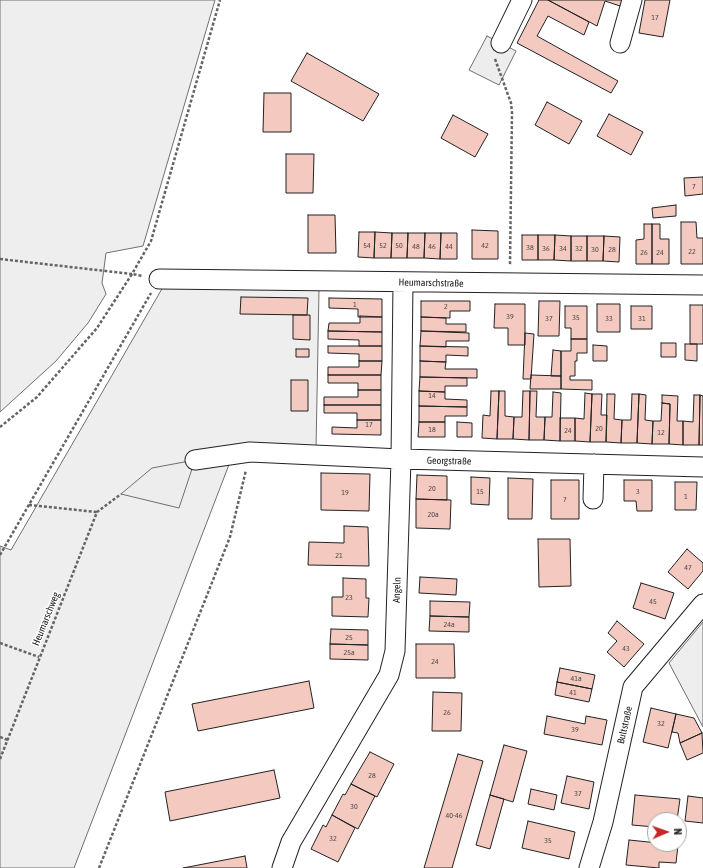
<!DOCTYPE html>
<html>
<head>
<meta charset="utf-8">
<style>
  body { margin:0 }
  #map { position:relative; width:703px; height:868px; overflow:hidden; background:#fff; font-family:"Asap Condensed",sans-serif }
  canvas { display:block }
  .north { position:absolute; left:647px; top:812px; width:40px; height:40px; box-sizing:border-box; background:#fff; border:1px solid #a7a7a7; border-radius:50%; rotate:88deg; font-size:11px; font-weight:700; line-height:16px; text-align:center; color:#222 }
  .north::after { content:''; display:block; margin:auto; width:14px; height:18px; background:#c62828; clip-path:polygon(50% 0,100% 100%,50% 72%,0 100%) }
</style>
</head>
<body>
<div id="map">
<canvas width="703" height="868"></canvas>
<div class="north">N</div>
</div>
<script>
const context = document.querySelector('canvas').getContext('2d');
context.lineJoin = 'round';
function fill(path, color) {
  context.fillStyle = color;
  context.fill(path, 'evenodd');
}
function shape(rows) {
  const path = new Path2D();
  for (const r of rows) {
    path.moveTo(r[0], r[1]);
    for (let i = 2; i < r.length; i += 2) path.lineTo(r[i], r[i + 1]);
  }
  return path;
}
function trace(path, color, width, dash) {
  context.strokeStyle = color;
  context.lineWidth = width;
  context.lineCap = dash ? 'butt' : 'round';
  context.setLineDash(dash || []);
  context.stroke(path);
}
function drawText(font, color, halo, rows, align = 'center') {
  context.font = font + ' "Asap Condensed",sans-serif';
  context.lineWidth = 3;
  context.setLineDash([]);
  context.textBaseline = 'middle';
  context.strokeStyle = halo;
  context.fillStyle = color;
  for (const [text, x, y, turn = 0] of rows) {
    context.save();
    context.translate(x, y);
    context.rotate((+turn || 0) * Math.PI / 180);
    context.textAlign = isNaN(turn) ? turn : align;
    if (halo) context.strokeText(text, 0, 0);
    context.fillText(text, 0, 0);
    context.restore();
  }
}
const green = shape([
  [0,0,215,0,143,246,106,253,102,283,106,294,88,323,56,361,0,412,0,0],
  [163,287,319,289,316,450,235,449,74,868,0,868,0,546,11,550,163,287],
  [703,622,703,727,669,663,703,622]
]);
const parking = shape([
  [487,36,516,51,499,85,469,70,487,36],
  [195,460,179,508,121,494,152,468,195,460]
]);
const building = shape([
  [539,0,548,0,589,22,584,35,548,16,537,36,618,81,611,93,517,43,539,0],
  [548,0,625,0,623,7,605,1,597,26,548,0],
  [645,0,670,0,663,37,639,33,645,0],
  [307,53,379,94,363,121,291,81,307,53],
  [264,93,291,93,291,132,263,132,264,93],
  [547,102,582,121,569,144,535,125,547,102],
  [609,114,643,132,631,155,597,136,609,114],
  [453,115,488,134,475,157,441,138,453,115],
  [286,154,314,154,313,193,286,193,286,154],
  [703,177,703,194,685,196,684,178,703,177],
  [676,205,676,216,653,218,652,208,676,205],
  [308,215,335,215,336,253,308,253,308,215],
  [681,222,696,222,697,238,703,238,703,264,681,264,681,222],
  [644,224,652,224,652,264,636,264,636,240,644,239,644,224],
  [652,224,660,224,660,239,669,239,669,264,652,264,652,224],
  [472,230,498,231,498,259,472,259,472,230],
  [359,232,375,232,374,258,358,257,359,232],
  [375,232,392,233,391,258,374,258,375,232],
  [392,233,408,233,407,258,391,258,392,233],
  [408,233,425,233,424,258,407,258,408,233],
  [425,233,441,233,440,259,424,258,425,233],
  [441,233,457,233,457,259,440,259,441,233],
  [522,235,538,235,538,260,522,260,522,235],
  [538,235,555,235,554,260,538,260,538,235],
  [555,235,571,236,571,261,554,260,555,235],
  [571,236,587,236,587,261,571,261,571,236],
  [587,236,604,236,603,261,587,261,587,236],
  [604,236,620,237,619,262,603,261,604,236],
  [241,297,308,298,307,315,240,314,241,297],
  [329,298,382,299,382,317,358,317,358,309,329,308,329,298],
  [421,301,470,301,470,311,450,311,450,318,421,317,421,301],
  [539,301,560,301,559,336,538,336,539,301],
  [495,304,525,304,525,345,508,345,508,328,494,328,495,304],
  [597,304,620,304,620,332,597,332,597,304],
  [690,305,703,305,703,344,690,344,690,305],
  [565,306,587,306,587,339,571,339,571,328,565,328,565,306],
  [631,306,652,306,652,329,631,329,631,306],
  [293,315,310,315,310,340,293,339,293,315],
  [360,316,382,317,382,332,328,331,329,323,360,323,360,316],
  [421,317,446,318,446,324,466,324,466,332,421,331,421,317],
  [328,331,382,332,382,346,359,346,359,340,328,339,328,331],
  [421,331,469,333,469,341,446,341,446,347,420,346,421,331],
  [525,333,534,334,531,379,523,379,525,333],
  [571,339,587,339,587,353,577,353,577,361,575,361,575,376,570,376,570,380,592,380,592,390,561,389,561,351,571,351,571,339],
  [661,343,676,343,676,357,661,357,661,343],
  [685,344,697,344,697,361,685,360,685,344],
  [593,345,607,346,607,361,593,361,593,345],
  [328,346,382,346,382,361,359,361,359,354,328,353,328,346],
  [420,346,468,347,468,356,446,355,446,362,420,361,420,346],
  [296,349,309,349,309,357,296,357,296,349],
  [553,350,561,351,561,376,551,376,553,350],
  [359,361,382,361,381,375,328,375,328,367,359,367,359,361],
  [420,361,446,362,445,369,477,369,477,378,420,377,420,361],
  [328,375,381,375,381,390,358,390,358,383,328,383,328,375],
  [531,375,561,376,561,389,530,389,531,375],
  [420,377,467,378,467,386,445,386,445,392,419,391,420,377],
  [291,380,308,380,308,411,291,411,291,380],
  [358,390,381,390,381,405,324,405,324,397,358,397,358,390],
  [419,391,445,392,445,399,467,400,467,407,419,406,419,391],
  [491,391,499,391,497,439,482,438,483,415,490,416,491,391],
  [499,391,505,391,505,416,514,417,513,439,497,439,499,391],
  [523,391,530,391,529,440,513,439,514,417,522,417,523,391],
  [530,391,537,391,536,417,545,417,544,440,529,440,530,391],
  [553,392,561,393,560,441,544,440,545,417,552,417,553,392],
  [585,393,592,394,590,442,575,441,575,418,584,419,585,393],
  [592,394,602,394,601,415,607,415,606,442,590,442,592,394],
  [607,394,615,394,614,419,622,420,621,443,606,442,607,394],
  [632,394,639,394,637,443,621,443,622,420,631,420,632,394],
  [639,394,646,395,645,420,653,421,652,444,637,443,639,394],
  [662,395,678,396,677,421,683,421,683,445,669,444,670,404,662,403,662,395],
  [694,395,700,395,699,445,683,445,683,421,693,422,694,395],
  [700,395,703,396,703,445,699,445,700,395],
  [662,403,670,404,669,444,652,444,653,421,661,421,662,403],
  [324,405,381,405,381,420,357,420,357,413,324,413,324,405],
  [419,406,467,407,467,416,445,416,445,422,419,422,419,406],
  [560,418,575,418,575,441,560,441,560,418],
  [357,420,381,420,381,435,332,434,332,427,357,428,357,420],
  [419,422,445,422,445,437,418,437,419,422],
  [457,422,472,423,472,437,457,437,457,422],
  [321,473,370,474,369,511,321,510,321,473],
  [417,475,447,476,447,500,416,499,417,475],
  [471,477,490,478,489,505,471,504,471,477],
  [508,478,533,479,532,519,508,519,508,478],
  [551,480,579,480,579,519,551,519,551,480],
  [624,480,652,480,652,511,637,511,636,501,624,501,624,480],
  [675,482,697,482,696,510,675,510,675,482],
  [416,499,451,500,450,529,416,528,416,499],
  [344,526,368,527,369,566,308,565,309,542,344,543,344,526],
  [538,539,570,539,571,586,539,587,538,539],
  [687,549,703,563,703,571,688,589,668,572,687,549],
  [420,577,457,579,456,595,419,593,420,577],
  [343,578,366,579,366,598,369,598,368,617,332,616,332,597,343,597,343,578],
  [641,583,674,593,665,619,633,608,641,583],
  [430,601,470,602,469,617,430,616,430,601],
  [430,616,469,617,469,632,429,631,430,616],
  [617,621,644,644,624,667,607,652,617,641,608,633,617,621],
  [331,629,368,630,368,645,330,644,331,629],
  [330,644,368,645,368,660,330,659,330,644],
  [416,644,454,644,455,678,416,678,416,644],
  [560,668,595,675,592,689,557,682,560,668],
  [309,681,314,708,198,731,192,704,309,681],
  [557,682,592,689,589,702,555,695,557,682],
  [433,692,462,693,461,731,432,731,433,692],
  [651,708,676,714,668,748,643,742,651,708],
  [676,714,694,718,702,733,680,743,678,733,672,732,676,714],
  [547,716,585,724,586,716,607,720,602,745,544,734,547,716],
  [702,733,703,753,687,760,680,743,702,733],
  [504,745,527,751,513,802,490,795,504,745],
  [370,752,394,764,377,797,351,784,370,752],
  [458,754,483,761,452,868,424,868,458,754],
  [274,770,280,798,170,821,165,792,274,770],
  [567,776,594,782,589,809,561,803,567,776],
  [351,784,375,796,358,829,332,815,343,794,345,795,351,784],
  [531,789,557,795,554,810,528,804,531,789],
  [490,795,504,799,490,849,476,845,490,795],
  [635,795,680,799,677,820,655,820,655,827,632,825,635,795],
  [688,796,703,798,703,823,685,821,688,796],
  [332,815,355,828,338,862,311,849,323,825,326,827,332,815],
  [528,821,575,832,569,859,522,848,528,821],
  [629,840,678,845,676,863,659,862,659,868,626,865,629,840],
  [245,856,247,868,183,868,245,856]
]);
const path = shape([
  [495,59,511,103,512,113,510,265],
  [0,259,132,274,151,241,220,0],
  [0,427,37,397,97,328,132,274,143,276],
  [29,505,97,512],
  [0,555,151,293],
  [0,643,39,657],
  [0,737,8,740],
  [0,759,97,512,121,494],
  [99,868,230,537,246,470]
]);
const minor = shape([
  [501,43,522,0],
  [620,43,632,0],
  [159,279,703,285],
  [195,460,250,452,401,459,703,467],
  [593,499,594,464],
  [282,868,291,842,389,675,395,651,401,459,403,282],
  [589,868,603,822,633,687,703,604]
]);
const numberNames = [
  ["17",655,17],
  ["7",694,186],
  ["54",367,245],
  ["52",383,245],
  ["50",399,245],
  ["42",485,245],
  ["48",416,246],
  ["46",432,246],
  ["44",449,246],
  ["38",530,247],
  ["36",546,248],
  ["34",563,248],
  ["32",579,248],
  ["30",595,249],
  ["28",612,249],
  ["22",692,251],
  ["26",644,252],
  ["24",660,252],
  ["1",355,304],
  ["2",446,306],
  ["39",510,316],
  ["35",576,317],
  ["37",549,318],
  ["33",609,318],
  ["31",642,318],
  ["14",432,395],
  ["17",369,424],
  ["20",599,428],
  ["18",432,429],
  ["24",568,430],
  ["12",661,432],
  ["20",432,488],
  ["15",480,491],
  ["3",638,491],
  ["19",345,492],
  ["1",686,496],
  ["7",565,499],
  ["20a",433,514],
  ["21",339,555],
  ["47",688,567],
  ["23",349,597],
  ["45",653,601],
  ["24a",449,624],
  ["25",349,637],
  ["43",626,648],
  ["25a",349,652],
  ["24",435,661],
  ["41a",576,678],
  ["41",573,692],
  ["26",447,712],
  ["32",661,723],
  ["39",575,729],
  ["28",372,775],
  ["37",578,793],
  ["30",354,806],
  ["40-46",454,815],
  ["32",333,838],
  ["35",548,840]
];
const streetNames = [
  ["Heumarschstraße",431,283,1],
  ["Georgstraße",449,461,1],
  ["Angeln",397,590,-88],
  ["Heumarschweg",46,619,-68],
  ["Bultstraße",625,725,-77]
];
fill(green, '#eee');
trace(green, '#6f6f6f', 1);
fill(parking, '#ededed');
trace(parking, '#6f6f6f', 1);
fill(building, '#f3c9c0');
trace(building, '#222', 1);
trace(minor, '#222', 21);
trace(path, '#646464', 2.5, [3, 2]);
trace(minor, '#fff', 19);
drawText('8px', '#564c4a', null, numberNames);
drawText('10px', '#222', '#fff', streetNames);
</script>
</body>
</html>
